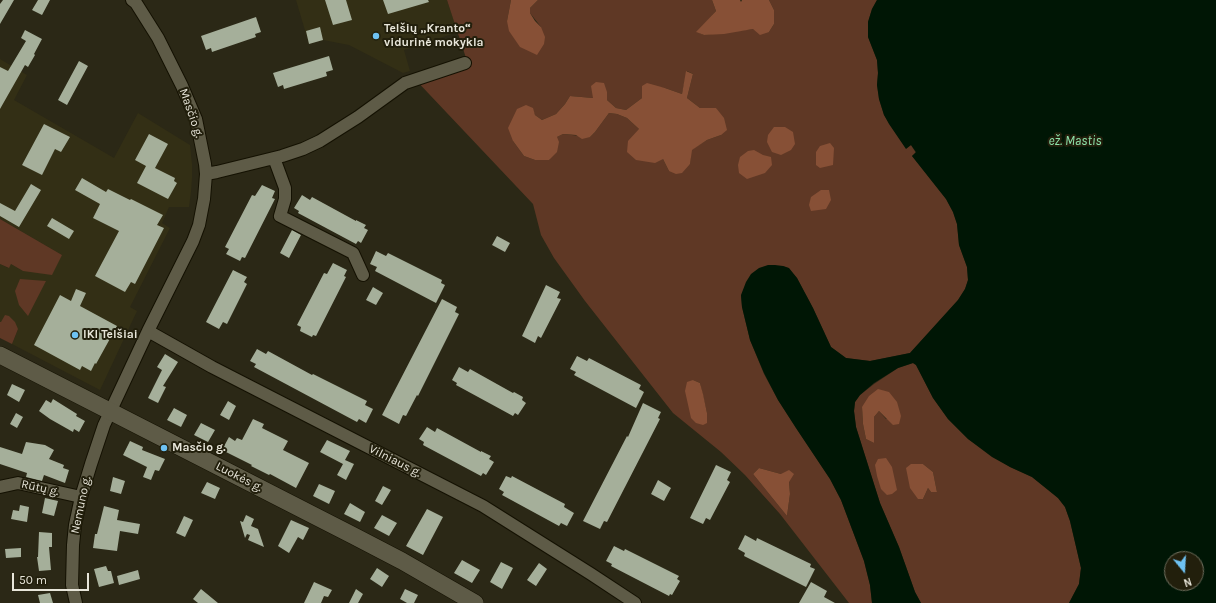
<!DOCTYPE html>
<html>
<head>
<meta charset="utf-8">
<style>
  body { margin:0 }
  #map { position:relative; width:1216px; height:603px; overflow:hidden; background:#2b2816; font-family:Karla,sans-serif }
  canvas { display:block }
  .north { position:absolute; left:1164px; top:551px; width:40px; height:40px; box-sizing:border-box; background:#221f0c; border:1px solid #716f5e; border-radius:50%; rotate:162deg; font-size:11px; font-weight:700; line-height:16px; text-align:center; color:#e8e6da }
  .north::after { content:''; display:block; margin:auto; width:14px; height:18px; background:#6ec2f3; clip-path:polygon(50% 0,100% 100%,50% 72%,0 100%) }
  .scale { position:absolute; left:12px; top:573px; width:77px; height:18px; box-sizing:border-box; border:2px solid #e8e6da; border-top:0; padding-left:5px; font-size:12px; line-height:14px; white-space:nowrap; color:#e8e6da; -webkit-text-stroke:3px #221f0c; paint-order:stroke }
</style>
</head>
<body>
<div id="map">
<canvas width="1216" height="603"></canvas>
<div class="north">N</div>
<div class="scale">50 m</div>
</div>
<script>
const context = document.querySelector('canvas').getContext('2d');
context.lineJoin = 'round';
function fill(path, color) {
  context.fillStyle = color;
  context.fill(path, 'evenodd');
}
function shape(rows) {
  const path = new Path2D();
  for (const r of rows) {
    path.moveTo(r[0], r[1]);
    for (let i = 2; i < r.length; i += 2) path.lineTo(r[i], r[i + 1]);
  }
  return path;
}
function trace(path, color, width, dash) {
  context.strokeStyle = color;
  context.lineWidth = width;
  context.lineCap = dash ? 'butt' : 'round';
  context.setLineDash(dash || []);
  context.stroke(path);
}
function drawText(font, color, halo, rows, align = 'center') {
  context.font = font + ' Karla,sans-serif';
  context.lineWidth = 4;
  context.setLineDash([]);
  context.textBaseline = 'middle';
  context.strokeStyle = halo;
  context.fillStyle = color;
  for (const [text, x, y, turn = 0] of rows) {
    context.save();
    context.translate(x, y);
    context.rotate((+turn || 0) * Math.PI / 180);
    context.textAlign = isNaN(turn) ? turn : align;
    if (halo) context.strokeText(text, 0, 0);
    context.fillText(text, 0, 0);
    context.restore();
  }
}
const built = shape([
  [296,0,447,0,458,32,404,50,410,71,403,73,349,45,323,40,309,44],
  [0,59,27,75,14,100,114,158,138,113,190,145,192,164,192,178,191,192,189,207,169,207,162,223,170,228,130,307,137,311,100,390,12,344,18,329,0,322,0,264,8,268,11,264,23,271,62,255,0,219]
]);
const green = shape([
  [447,0,511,0,507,21,541,27,530,13,530,8,538,0,712,0,716,11,697,32,704,35,753,29,769,32,774,24,774,10,769,0,877,0,872,9,868,22,868,37,877,60,878,73,877,85,879,99,884,115,906,148,911,145,916,153,912,156,946,199,953,212,957,224,959,245,967,267,968,280,965,289,958,300,910,353,870,361,846,358,831,347,813,308,797,278,788,268,783,266,741,296,742,307,750,340,764,374,778,400,796,428,830,479,841,500,864,561,870,585,872,603,849,603,780,514,745,475,721,452,673,413,585,301,554,258,541,235,533,204,412,76,466,58],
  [687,71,693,74,687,98,700,108,716,108,721,135,707,140,691,150,690,164,669,171,663,159,639,129,627,118,617,114,609,113,595,132,590,137,563,134,557,137,549,160,535,160,524,156,513,141,532,108,535,115,542,120,556,114,565,104,570,96,593,98,607,92,607,100,616,108,626,110,642,98,642,86,665,88,682,94],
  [693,380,700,383,707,413,707,423],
  [759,468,781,474,789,482,790,494,787,516,753,474],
  [0,219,62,255,52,275,23,271,11,264,9,268,0,264],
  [20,279,46,281,28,316,19,305,15,291],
  [5,315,9,316,15,322,18,329,12,344,0,338,0,322,1,322],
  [913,363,916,365,933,398,948,419,968,439,1010,467,1032,477,1058,498,1065,507,1070,521,1081,568,1079,584,1069,603,921,603,915,592,899,547,880,503,856,427,854,411,855,402,860,395,874,384,898,368],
  [862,407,901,416,886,419,879,411,874,417,874,443,866,439,863,424],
  [923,464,933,472,937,492,931,492,928,488,923,499]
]);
const forest = shape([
  [511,0,538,0,530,8,530,13,535,21,541,27,545,37,544,44,537,55,520,47,509,31,507,21],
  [712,0,740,0,741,2,742,0,769,0,774,10,774,24,769,32,760,35,753,29,724,34,704,35,696,32,716,11],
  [686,71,693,74,687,98,700,108,716,108,724,118,727,130,721,135,707,140,692,150,690,164,682,173,676,174,669,171,663,159,655,163,636,160,627,152,628,141,639,129,627,118,617,114,609,113,595,132,590,137,582,139,576,135,563,134,557,137,559,142,557,152,549,160,535,160,524,156,513,141,508,128,517,109,526,105,533,108,535,115,542,120,556,114,565,104,570,96,593,98,591,86,596,82,604,83,607,92,607,100,616,108,626,110,642,98,642,86,647,83,665,88,682,94],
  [774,127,785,127,793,132,795,144,791,150,781,155,772,152,767,142,768,135],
  [830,143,834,148,833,165,820,168,816,165,816,152,820,146],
  [754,150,763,155,771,157,772,165,765,173,747,179,739,173,738,165,740,157,748,151],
  [821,190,829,190,831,200,826,209,811,211,809,205,811,197],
  [693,380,700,383,703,394,707,413,707,423,703,425,696,423,691,418,685,391,687,382],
  [878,389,889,392,897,402,901,416,899,424,893,425,879,411,874,417,874,443,866,439,863,424,862,407,869,396],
  [886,458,892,467,897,490,892,494,887,495,881,489,877,476,875,465,878,459],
  [911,464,923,464,933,472,937,492,931,492,928,488,923,499,918,499,910,488,906,468],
  [759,468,781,474,789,470,794,474,789,482,790,494,787,516,753,474]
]);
const water = shape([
  [877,0,1216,0,1216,603,1069,603,1079,584,1081,568,1070,521,1065,507,1058,498,1032,477,1010,467,992,457,968,439,948,419,933,398,916,365,913,363,898,368,874,383,860,395,855,402,854,411,856,427,880,503,899,547,915,592,921,603,872,603,870,585,864,561,841,500,830,479,796,428,778,400,764,373,750,340,742,307,741,295,746,282,751,274,759,268,768,265,775,265,783,266,789,268,797,278,813,308,831,347,846,358,870,361,910,353,958,300,965,289,968,280,967,267,959,245,957,224,953,212,946,199,912,156,916,152,911,145,906,149,889,124,884,115,879,99,877,85,878,73,877,60,868,37,868,22,872,9],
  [1172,559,1196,559,1196,583,1172,583]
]);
const building = shape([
  [3,0,14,0,0,24,0,4],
  [38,0,50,0,42,15,32,10],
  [325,0,346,0,352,20,333,25],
  [383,0,428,0,429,2,388,14],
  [256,17,261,32,255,34,256,37,212,52,211,48,206,50,201,36],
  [320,27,323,40,309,44,306,31],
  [25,30,42,39,34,54,35,55,28,67,25,65,0,109,0,67,8,71,26,41,21,38],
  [329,56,333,70,326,72,327,76,284,89,283,85,278,87,273,73],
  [79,61,88,66,67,105,58,100],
  [44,124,70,137,61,152,55,149,42,175,22,165],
  [149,134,168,144,155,168,175,178,174,181,177,183,168,199,137,183,146,166,135,160],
  [82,178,106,192,108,189,130,200,131,199,163,215,157,225,164,228,135,284,131,282,125,292,95,276,119,231,93,218,100,204,75,190],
  [31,184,41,190,19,227,0,216,0,203,15,211],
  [262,185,275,191,272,198,275,199,245,258,242,257,240,261,226,254,229,249,225,247,252,195,255,196],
  [302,195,310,200,312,197,356,221,356,220,366,225,364,228,368,230,361,243,358,241,356,244,298,213,299,211,294,208],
  [52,218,74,231,69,239,47,226],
  [292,230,301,235,289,258,280,253],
  [497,236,510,243,505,252,492,245],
  [376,251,386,256,388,253,442,280,441,283,445,285,436,303,375,271,377,267,370,264],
  [333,263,347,270,344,276,346,277,316,336,313,335,312,337,300,331,301,327,297,325,324,273,327,274],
  [233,270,247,277,244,282,247,284,227,324,223,322,219,329,206,322],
  [546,285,560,292,557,298,561,299,541,338,538,336,535,343,522,336],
  [373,287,383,293,376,305,366,300],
  [76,289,86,293,80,306,117,326,96,364,95,363,91,371,82,366,80,370,34,345,60,295,71,301],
  [442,299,457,307,455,312,459,314,418,396,417,395,406,416,403,415,399,424,382,415],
  [257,349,266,354,268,351,312,375,313,374,367,401,365,405,373,409,366,423,359,419,357,422,254,367,256,364,250,361],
  [165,354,178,362,163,386,166,387,158,403,148,398,162,370,157,367],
  [577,356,587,361,589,358,641,385,639,389,644,392,636,408,574,375,576,372,570,369],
  [459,367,468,372,470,369,513,393,514,392,523,397,522,400,526,403,518,415,515,413,513,416,456,385,457,383,452,380],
  [12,384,25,390,19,402,7,395],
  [53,399,77,414,76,416,85,421,79,432,74,429,73,432,50,419,39,411,46,400,51,403],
  [228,401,236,406,229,420,220,415],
  [643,403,661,412,658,418,660,419,607,522,604,521,600,529,583,521,627,436,628,437],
  [174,408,187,415,181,427,167,420],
  [16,413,23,417,17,428,10,424],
  [253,419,264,424,262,428,288,441,283,450,309,463,296,488,270,474,269,475,251,466,252,465,222,450,229,437,235,441,237,438,242,440],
  [201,423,215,430,208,442,194,435],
  [427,427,435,432,437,428,481,452,481,451,491,456,489,459,494,462,486,475,483,473,481,476,423,445,424,442,419,439],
  [327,440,350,451,345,460,354,464,346,480,337,475,343,464,320,452],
  [130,441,143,447,142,450,165,459,159,471,155,470,151,480,143,477,147,467,123,455],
  [26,442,45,445,54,450,49,459,64,465,63,468,69,470,65,483,44,475,42,481,26,477,27,473,0,464,0,447,22,454],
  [716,465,731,472,727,480,730,482,710,520,706,518,703,524,690,518],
  [506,476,511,478,512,476,565,504,564,507,574,513,567,526,561,523,559,526,502,495,504,492,499,489],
  [113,477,125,481,121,494,110,491],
  [658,480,671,488,664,501,651,494],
  [207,482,220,488,215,499,201,493],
  [319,484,335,491,329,504,313,496],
  [383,486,391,490,382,505,375,501],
  [45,498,58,501,54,516,42,513],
  [350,503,365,512,360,522,344,514],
  [20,505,29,507,27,522,11,519,13,510,19,511],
  [104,506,119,510,117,520,140,524,138,534,120,531,117,551,93,548,95,534,97,534],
  [427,509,443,517,423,555,406,546],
  [246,515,254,519,251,526,258,529,264,547,248,540,250,535,247,534,245,538,240,521,243,522],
  [382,515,397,523,389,536,374,528],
  [184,516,193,520,185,537,176,533],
  [291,520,309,528,303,540,298,537,289,553,278,546],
  [39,532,52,533,52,547,49,547,51,570,39,571,37,557,38,557],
  [745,535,756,541,757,538,811,564,810,567,815,569,806,587,744,556,745,553,738,549],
  [614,546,624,551,625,549,679,576,677,579,680,581,672,595,670,594,669,596,611,566,612,564,606,561],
  [21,548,21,557,6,558,5,549],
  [462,560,480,570,472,583,454,573],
  [501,562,513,568,502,589,490,582],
  [539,563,547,569,536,586,527,580],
  [106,566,108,571,111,571,114,583,99,587,94,569],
  [377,568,389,576,382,587,370,579],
  [138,570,140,579,119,585,117,576],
  [314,582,332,590,328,597,324,596,321,603,304,603],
  [811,582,827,591,824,597,835,603,799,603],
  [201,589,218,603,198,603,193,599],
  [356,589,363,594,358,603,349,603],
  [405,589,418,595,414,603,407,603,400,599],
  [50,593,53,603,40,603,38,595]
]);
const minor = shape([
  [274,158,285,188,285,199,280,216,353,253,363,275],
  [206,174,217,172,282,156,303,149,320,141,358,117,405,83,465,63],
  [148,331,212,367,483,506,591,574,635,603],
  [0,487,18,483,81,497],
  [76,603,72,585,73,545,75,525,81,497,91,464,104,425,119,393,148,331,193,241,199,225,204,199,206,174,205,164,196,119,182,86,158,38,136,3,132,0]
]);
const secondary = shape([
  [0,355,354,536,402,561,475,603]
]);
const markers = [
  [376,36,4,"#6ec2f3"],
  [75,335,4,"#6ec2f3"],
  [164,448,4,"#6ec2f3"]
];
const poiNames = [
  ["Telšių „Kranto“",384,29],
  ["vidurinė mokykla",384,43],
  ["IKI Telšiai",83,335],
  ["Masčio g.",172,448]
];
const streetNames = [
  ["Masčio g.",191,113,71],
  ["Vilniaus g.",395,461,27],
  ["Luokės g.",239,477,27],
  ["Rūtų g.",40,488,12],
  ["Nemuno g.",81,505,-78]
];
const waterNames = [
  ["ež. Mastis",1075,141]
];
fill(built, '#332f15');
fill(green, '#5f3825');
fill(forest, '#875036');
fill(water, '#001605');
fill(building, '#a5af9a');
trace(minor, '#141102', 14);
trace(secondary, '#141102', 18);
trace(minor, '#5e5b47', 12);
trace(secondary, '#5e5b47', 17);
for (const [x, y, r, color] of markers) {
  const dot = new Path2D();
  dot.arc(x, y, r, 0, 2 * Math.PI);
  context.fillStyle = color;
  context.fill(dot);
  trace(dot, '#221f0c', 1.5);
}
drawText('bold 12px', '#e8e6da', '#221f0c', poiNames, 'left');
drawText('12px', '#e8e6da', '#221f0c', streetNames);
drawText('italic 13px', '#8ee3ab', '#221f0c', waterNames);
</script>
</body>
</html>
